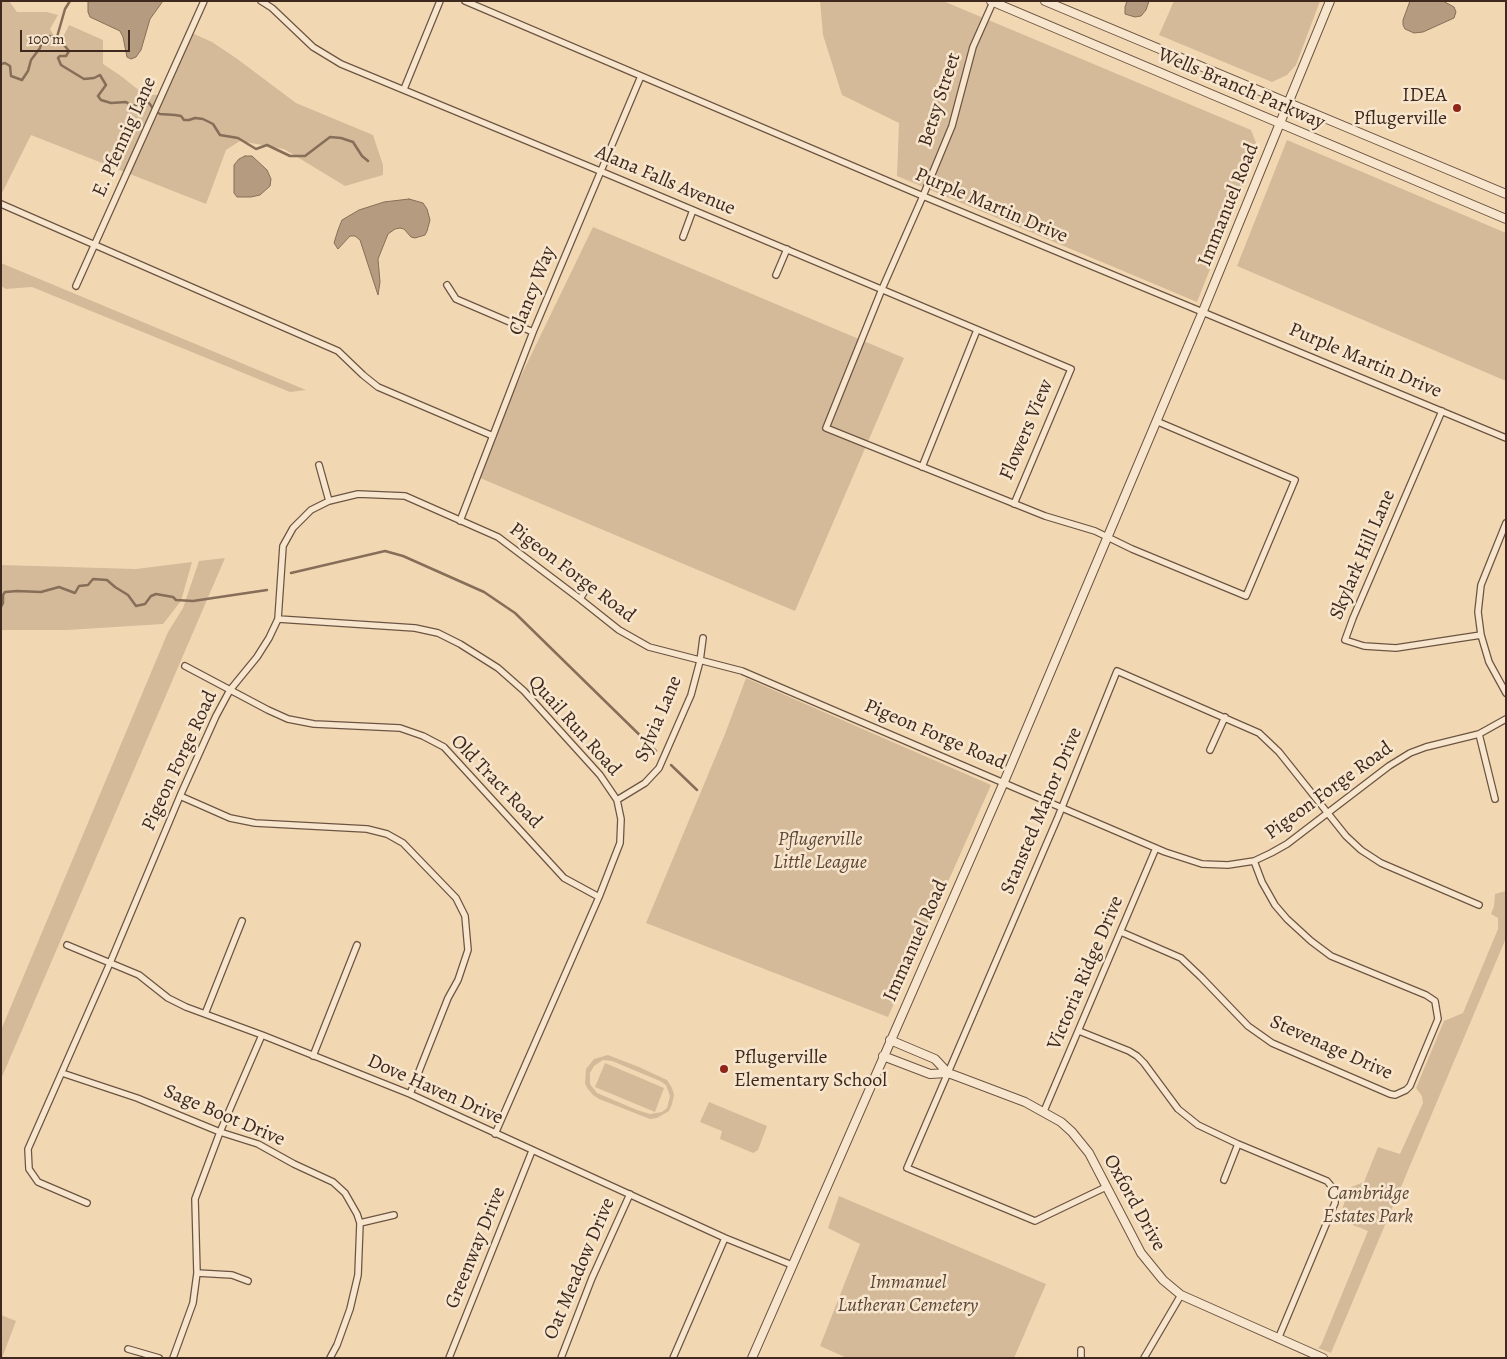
<!DOCTYPE html>
<html>
<head>
<meta charset="utf-8">
<style>
  body { margin:0 }
  #map { position:relative; width:1507px; height:1359px; overflow:hidden; background:#f2d8b2; font-family:Alegreya,serif }
  canvas { display:block }
  .frame { position:absolute; inset:0; border:2px solid #3f281e; pointer-events:none }
  .scale { position:absolute; left:20px; top:30px; width:110px; height:22px; box-sizing:border-box; border:2px solid #3f281e; border-top:0; padding-left:6px; font-size:15px; line-height:18px; white-space:nowrap; color:#3f281e; -webkit-text-stroke:4px #f7e6cd; paint-order:stroke }
</style>
</head>
<body>
<div id="map">
<canvas width="1507" height="1359"></canvas>
<div class="frame"></div>
<div class="scale">100 m</div>
</div>
<script>
const context = document.querySelector('canvas').getContext('2d');
context.lineJoin = 'round';
function fill(path, color) {
  context.fillStyle = color;
  context.fill(path, 'evenodd');
}
function shape(rows) {
  const path = new Path2D();
  for (const r of rows) {
    path.moveTo(r[0], r[1]);
    for (let i = 2; i < r.length; i += 2) path.lineTo(r[i], r[i + 1]);
  }
  return path;
}
function trace(path, color, width, dash) {
  context.strokeStyle = color;
  context.lineWidth = width;
  context.lineCap = dash ? 'butt' : 'round';
  context.setLineDash(dash || []);
  context.stroke(path);
}
function drawText(font, color, halo, rows, align = 'center') {
  context.font = font + ' Alegreya,serif';
  context.lineWidth = 5;
  context.setLineDash([]);
  context.textBaseline = 'middle';
  context.strokeStyle = halo;
  context.fillStyle = color;
  for (const [text, x, y, turn = 0] of rows) {
    context.save();
    context.translate(x, y);
    context.rotate((+turn || 0) * Math.PI / 180);
    context.textAlign = isNaN(turn) ? turn : align;
    if (halo) context.strokeText(text, 0, 0);
    context.fillText(text, 0, 0);
    context.restore();
  }
}
const green = shape([
  [1,1,9,1,17,12,47,12,58,15,50,29,56,39,63,37,69,25,103,40,103,64,121,76,145,95,159,95,171,81,192,33,212,42,236,58,296,103,373,135,383,165,383,175,345,186,284,149,240,141,226,150,206,204,31,135,1,195],
  [820,1,943,1,1251,130,1258,148,1197,302,897,176,899,123,842,95,823,35],
  [1174,1,1320,1,1296,65,1287,75,1272,82,1159,35],
  [1287,140,1506,233,1506,381,1237,266],
  [593,227,904,358,795,611,473,475],
  [1,263,306,390,290,392,32,287,6,289,1,286],
  [225,558,1,1079,1,1030,168,632,183,608,199,561],
  [192,562,181,601,163,624,67,630,1,630,1,565,136,569],
  [746,678,991,785,888,1017,646,923,725,734],
  [1506,891,1506,938,1331,1353,1318,1348,1321,1345,1368,1231,1338,1219,1344,1204,1346,1189,1364,1182,1378,1147,1400,1154,1423,1103,1422,1096,1416,1088,1444,1021,1463,1013,1498,929,1498,918,1491,914,1494,906,1495,894],
  [608,1055,639,1067,667,1080,672,1088,674,1095,672,1104,669,1111,657,1118,650,1119,599,1099,593,1095,587,1088,585,1083,586,1069,594,1059],
  [603,1060,612,1061,660,1081,666,1085,670,1096,667,1108,662,1112,650,1114,637,1110,597,1093,590,1084,590,1073,594,1066],
  [605,1063,664,1088,655,1112,595,1087],
  [709,1102,767,1126,758,1150,753,1153,720,1139,722,1131,700,1122],
  [839,1196,1046,1284,1014,1358,847,1358,820,1346,860,1244,828,1228],
  [1,1315,16,1321,2,1358,1,1358]
]);
const water = shape([
  [88,1,163,1,150,19,141,50,136,57,131,59,127,57,123,37,120,31,90,17,88,12,88,1],
  [1127,1,1149,1,1146,10,1141,16,1135,17,1125,14,1125,7,1127,1],
  [1410,1,1443,1,1454,7,1456,12,1454,18,1423,32,1414,33,1405,29,1403,25,1403,20,1410,1],
  [245,156,252,156,267,170,271,179,270,186,260,195,251,197,237,197,234,193,234,165,239,159,245,156],
  [409,199,423,203,427,209,430,220,427,231,425,235,415,238,411,237,404,229,400,228,395,229,388,234,378,259,380,282,378,295,360,240,355,236,350,236,338,249,334,243,338,230,342,220,359,210,384,202,409,199]
]);
const stream = shape([
  [57,37,65,9,70,1],
  [1,64,5,63,10,66,11,76,22,80,28,71,31,60,40,48,42,41,45,37,51,36,60,40,69,51,66,56,60,56,58,58,61,65,84,79,94,78,100,75,106,85,98,96,101,100,111,103,126,102,132,106,146,102,149,103,155,111,160,114,175,115,181,116,184,120,189,120,195,118,203,119,213,124,220,135,238,138,256,149,267,145,290,156,305,156,330,137,341,138,353,142,362,156,368,161],
  [291,573,385,551,403,556,484,592,515,613,656,751],
  [1,607,3,603,3,595,5,592,17,591,41,592,59,587,75,593,79,586,88,585,93,579,107,580,115,587,128,595,136,606,145,604,151,596,156,594,173,597,176,600,193,601,267,590],
  [671,765,697,790]
]);
const minor = shape([
  [261,1,272,8,313,47,341,64,600,171,1071,369,1014,504],
  [465,1,923,196,1506,438],
  [993,2,973,47,952,126,923,196,882,289,826,428,1045,516,1095,531,1132,549,1246,596,1295,480,1156,421],
  [404,89,440,1],
  [1,204,338,351,363,375,378,387,493,436],
  [683,237,693,210],
  [776,275,787,249],
  [447,285,456,299,533,332],
  [76,286,204,1],
  [1442,411,1353,618,1345,640,1364,646,1396,648,1481,635],
  [319,465,329,501],
  [922,467,977,330],
  [460,521,533,332,641,76],
  [1506,523,1481,585,1478,612,1481,635,1489,662,1506,693],
  [580,599,588,586],
  [278,619,415,628,438,633,460,644,498,668,524,691,600,775,617,800,621,819,620,843,599,897,495,1134],
  [185,666,268,710,288,719,314,724,400,728,423,736,444,747,564,878,599,897],
  [1479,734,1495,799],
  [1210,750,1225,717],
  [180,796,230,818,255,823,367,829,387,834,403,843,456,898,465,916,468,950,458,980,448,998,410,1094],
  [617,800,645,783,659,768,691,695,700,661,703,638],
  [1121,932,1181,958,1201,977,1248,1026,1272,1043,1390,1094,1395,1095,1406,1090,1410,1086,1438,1019,1435,1001,1426,995,1331,956,1311,941,1287,919,1275,905,1262,882,1254,861],
  [67,945,139,975,168,998,186,1007,262,1035,410,1094,725,1238,792,1265],
  [205,1014,242,921],
  [1079,1031,1129,1051,1137,1056,1144,1063,1178,1109,1198,1125,1238,1144,1327,1181,1332,1187,1335,1194,1335,1203,1278,1339],
  [313,1056,357,945],
  [62,1073,137,1098,220,1132,258,1144,294,1164,333,1182,345,1193,357,1214,360,1223,358,1275,350,1309,337,1345,330,1358],
  [1044,1111,1156,848],
  [1224,1180,1238,1144],
  [1106,1187,1035,1221,907,1168,1058,817,1117,671,1259,733,1279,752,1346,836,1361,850,1381,863,1479,905],
  [87,1203,38,1182,29,1169,28,1149,110,963,180,796,216,716,230,690,257,657,269,638,278,619,283,546,293,528,311,510,329,501,358,494,405,496,498,537,580,599,619,630,649,647,742,671,1165,852,1202,864,1228,865,1254,861,1271,853,1287,844,1389,766,1410,753,1426,747,1479,734,1506,719],
  [360,1223,394,1215],
  [197,1273,232,1275,248,1281],
  [128,1349,159,1358],
  [1081,1350,1081,1358],
  [173,1358,193,1303,197,1273,195,1199,220,1132,262,1035],
  [449,1358,532,1151],
  [561,1358,592,1278,630,1194],
  [673,1358,725,1238],
  [1144,1358,1181,1295]
]);
const tertiary = shape([
  [991,1,1506,219],
  [1045,1,1506,194],
  [890,1040,935,1059,948,1073],
  [883,1056,930,1074,948,1073,959,1077,1025,1102,1061,1122,1072,1132,1089,1153,1141,1253,1163,1280,1181,1295,1323,1358],
  [752,1358,1004,782,1203,311,1330,1]
]);
const markers = [
  [1457,108,5,"#8f2418"],
  [724,1069,5,"#8f2418"]
];
const streetNames = [
  ["Wells Branch Parkway",1241,89,23],
  ["Betsy Street",940,100,-72],
  ["E. Pfennig Lane",125,137,-66],
  ["Alana Falls Avenue",665,181,23],
  ["Immanuel Road",1229,205,-68],
  ["Purple Martin Drive",991,206,23],
  ["Clancy Way",533,291,-68],
  ["Purple Martin Drive",1365,361,23],
  ["Flowers View",1027,430,-67],
  ["Skylark Hill Lane",1363,555,-67],
  ["Pigeon Forge Road",572,573,37],
  ["Sylvia Lane",659,719,-67],
  ["Quail Run Road",574,726,48],
  ["Pigeon Forge Road",935,735,23],
  ["Pigeon Forge Road",180,761,-65],
  ["Old Tract Road",496,782,46],
  ["Pigeon Forge Road",1329,791,-36],
  ["Stansted Manor Drive",1042,811,-67],
  ["Immanuel Road",916,941,-66],
  ["Victoria Ridge Drive",1086,973,-67],
  ["Stevenage Drive",1331,1048,24],
  ["Dove Haven Drive",435,1090,24],
  ["Sage Boot Drive",224,1116,23],
  ["Oxford Drive",1134,1203,61],
  ["Greenway Drive",476,1248,-68],
  ["Oat Meadow Drive",580,1269,-67]
];
const poiNames = [
  ["IDEA",1447,96],
  ["Pflugerville",1447,119],
  ["Pflugerville",734,1058,"left"],
  ["Elementary School",734,1081,"left"]
];
const parkNames = [
  ["Pflugerville",820,840],
  ["Little League",820,863],
  ["Cambridge",1368,1194],
  ["Estates Park",1368,1217],
  ["Immanuel",908,1283],
  ["Lutheran Cemetery",908,1306]
];
fill(green, '#d4ba99');
fill(water, '#b59c80');
trace(water, '#866e59', 1);
trace(stream, '#866e59', 2.5);
trace(minor, '#6c5443', 8);
trace(tertiary, '#6c5443', 10);
trace(minor, '#f7e6cd', 5.5);
trace(tertiary, '#f7e6cd', 8);
for (const [x, y, r, color] of markers) {
  const dot = new Path2D();
  dot.arc(x, y, r, 0, 2 * Math.PI);
  context.fillStyle = color;
  context.fill(dot);
  trace(dot, '#f7e6cd', 2);
}
drawText('20px', '#3f281e', '#f7e6cd', streetNames);
drawText('20px', '#3f281e', '#f7e6cd', poiNames, 'right');
drawText('italic 20px', '#5d4537', '#f7e6cd', parkNames);
</script>
</body>
</html>
